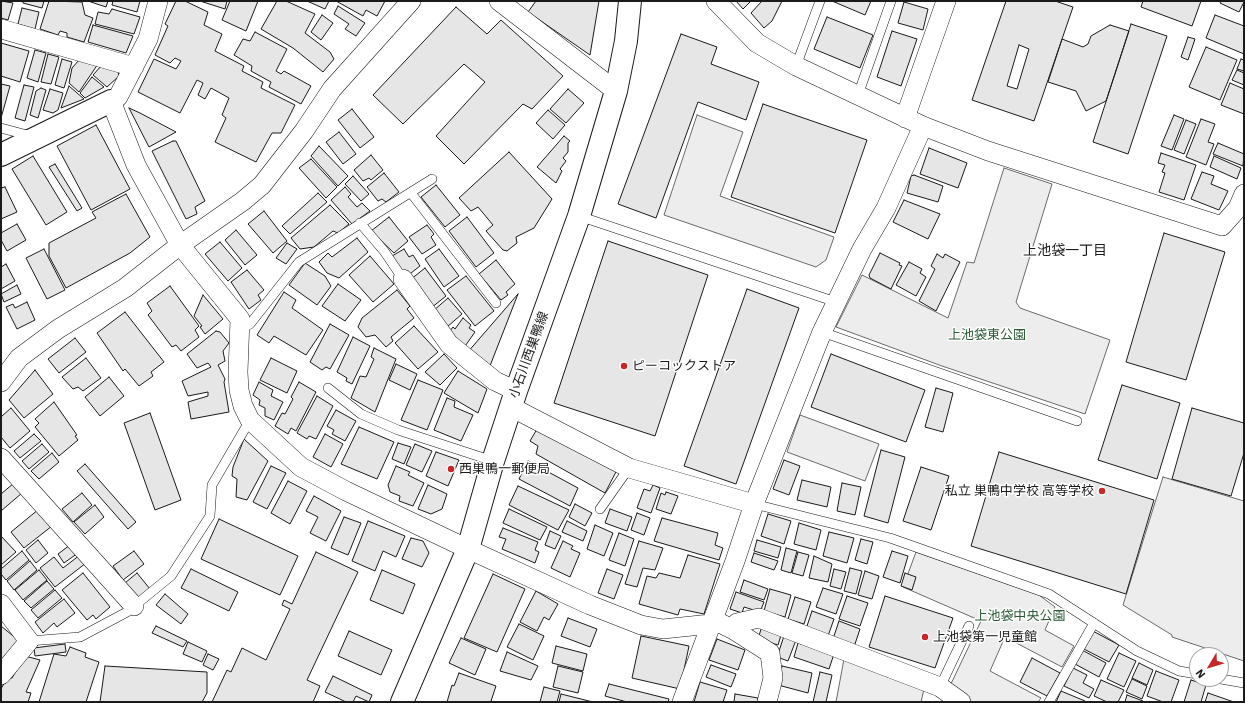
<!DOCTYPE html>
<html>
<head>
<meta charset="utf-8">
<style>
  body { margin:0 }
  #map { position:relative; width:1245px; height:703px; overflow:hidden; background:#fff; font-family:"IBM Plex Sans",sans-serif }
  canvas { display:block }
  .frame { position:absolute; inset:0; border:2px solid #1a1a1a; pointer-events:none }
  .north { position:absolute; left:1189px; top:647px; width:40px; height:40px; box-sizing:border-box; background:#fff; border:1px solid #a3a3a3; border-radius:50%; rotate:232deg; font-size:11px; font-weight:700; line-height:16px; text-align:center; color:#1a1a1a }
  .north::after { content:''; display:block; margin:auto; width:14px; height:18px; background:#c62828; clip-path:polygon(50% 0,100% 100%,50% 72%,0 100%) }
</style>
</head>
<body>
<div id="map">
<canvas width="1245" height="703"></canvas>
<div class="frame"></div>
<div class="north">N</div>
</div>
<script>
const context = document.querySelector('canvas').getContext('2d');
context.lineJoin = 'round';
function fill(path, color) {
  context.fillStyle = color;
  context.fill(path, 'evenodd');
}
function shape(rows) {
  const path = new Path2D();
  for (const r of rows) {
    path.moveTo(r[0], r[1]);
    for (let i = 2; i < r.length; i += 2) path.lineTo(r[i], r[i + 1]);
  }
  return path;
}
function trace(path, color, width, dash) {
  context.strokeStyle = color;
  context.lineWidth = width;
  context.lineCap = dash ? 'butt' : 'round';
  context.setLineDash(dash || []);
  context.stroke(path);
}
function drawText(font, color, halo, rows, align = 'center') {
  context.font = font + ' "IBM Plex Sans","Noto Sans JP",sans-serif';
  context.lineWidth = 3;
  context.setLineDash([]);
  context.textBaseline = 'middle';
  context.strokeStyle = halo;
  context.fillStyle = color;
  for (const [text, x, y, turn = 0] of rows) {
    context.save();
    context.translate(x, y);
    context.rotate((+turn || 0) * Math.PI / 180);
    context.textAlign = isNaN(turn) ? turn : align;
    if (halo) context.strokeText(text, 0, 0);
    context.fillText(text, 0, 0);
    context.restore();
  }
}
const built = shape([
  [697,115,743,132,720,196,834,237,826,260,816,267,664,215,697,115],
  [1004,168,1052,184,1016,302,1020,308,1110,340,1085,414,942,366,836,327,862,275,948,318,967,262,974,263,1004,168],
  [800,415,879,444,865,481,787,452,800,415],
  [1163,477,1244,501,1244,661,1172,637,1172,635,1123,605,1163,477],
  [916,552,1039,595,1055,607,1045,630,1074,646,1062,667,1005,637,990,671,1041,698,1038,702,969,702,948,690,981,621,903,587,916,552],
  [844,659,924,689,921,702,836,702,844,659]
]);
const building = shape([
  [1,1,13,3,8,20,1,18,1,1],
  [23,1,44,1,42,8,23,3,23,1],
  [49,1,82,2,85,15,93,18,84,42,67,37,67,33,60,31,58,35,40,29,49,1],
  [88,1,108,1,106,7,88,1],
  [113,1,140,1,137,12,112,5,113,1],
  [176,1,185,1,208,12,204,25,222,34,215,51,244,66,242,71,263,82,261,88,295,105,281,133,272,133,256,162,215,142,226,118,222,115,229,98,211,88,205,99,198,95,203,83,197,80,180,113,138,92,154,59,176,69,181,61,175,58,170,63,155,55,168,26,165,24,176,1],
  [200,1,227,1,225,9,200,1],
  [230,1,258,1,246,31,222,20,230,1],
  [277,1,286,1,315,14,305,33,330,52,334,59,323,72,293,48,261,29,277,1],
  [307,1,329,1,325,9,307,1],
  [336,1,385,1,377,16,366,10,363,16,336,1],
  [536,1,599,1,590,55,528,12,536,1],
  [736,1,751,1,743,9,736,1],
  [762,1,782,1,772,21,764,28,751,13,762,1],
  [832,1,871,1,865,15,832,1],
  [1006,1,1055,1,1073,7,1034,121,972,100,1006,1],
  [1019,45,1029,49,1017,89,1007,86,1019,45],
  [1143,1,1201,1,1192,26,1141,7,1143,1],
  [1221,1,1244,1,1244,2,1239,12,1220,3,1221,1],
  [904,2,928,9,923,30,898,23,904,2],
  [338,6,365,23,356,36,345,29,349,24,334,14,338,6],
  [456,7,487,34,501,20,563,76,532,109,523,104,464,164,436,136,485,82,464,64,403,124,373,95,456,7],
  [22,8,39,12,35,29,18,24,22,8],
  [112,9,140,17,134,34,95,24,98,12,109,14,112,9],
  [322,15,333,23,321,40,311,32,322,15],
  [1215,15,1244,26,1244,54,1206,38,1215,15],
  [827,17,873,35,860,68,814,49,827,17],
  [1131,24,1167,36,1128,154,1093,142,1131,24],
  [93,25,133,36,126,53,88,42,93,25],
  [1110,25,1129,31,1106,101,1086,111,1076,91,1048,82,1062,39,1083,47,1088,44,1091,36,1110,25],
  [892,31,917,39,901,86,877,77,892,31],
  [255,32,287,49,276,71,281,74,284,71,311,86,301,104,269,87,271,82,251,71,252,66,234,55,243,39,250,41,255,32],
  [681,34,717,47,711,64,759,82,746,120,698,102,656,218,618,204,681,34],
  [1188,37,1195,39,1188,60,1181,57,1188,37],
  [1,43,29,51,20,82,1,76,1,43],
  [1206,47,1237,60,1220,100,1189,87,1206,47],
  [35,50,46,53,38,82,27,78,35,50],
  [48,54,59,57,51,84,41,82,48,54],
  [62,59,72,62,64,88,55,85,62,59],
  [80,59,98,64,79,92,69,83,72,68,80,59],
  [1241,59,1244,60,1244,71,1237,69,1241,59],
  [102,65,118,71,119,76,107,87,93,75,102,65],
  [1237,70,1244,73,1244,85,1232,80,1237,70],
  [92,77,104,87,85,98,80,93,92,77],
  [1230,83,1244,89,1244,114,1221,105,1230,83],
  [1,84,10,86,1,118,1,84],
  [24,85,34,87,25,121,15,118,24,85],
  [69,86,84,99,61,108,69,86],
  [41,88,46,90,38,118,30,115,36,91,41,88],
  [50,89,63,93,58,110,53,113,43,110,50,89],
  [568,89,584,103,566,123,550,109,568,89],
  [763,104,867,140,835,233,731,197,763,104],
  [129,108,140,113,176,132,149,147,129,108],
  [352,109,374,137,360,148,338,120,352,109],
  [548,110,565,125,553,139,536,123,548,110],
  [1174,115,1184,119,1172,150,1161,146,1174,115],
  [1201,119,1215,124,1208,142,1214,144,1206,165,1186,157,1201,119],
  [1186,120,1196,124,1184,154,1174,150,1186,120],
  [96,125,130,189,91,210,57,146,96,125],
  [339,132,356,154,343,164,326,142,339,132],
  [564,136,570,141,568,143,568,152,563,158,566,161,560,169,562,171,556,183,537,167,564,136],
  [173,141,176,141,205,201,195,207,197,214,186,219,152,151,173,141],
  [1218,143,1244,154,1243,166,1213,154,1218,143],
  [319,146,348,176,338,186,311,156,319,146],
  [929,148,967,163,958,188,920,174,929,148],
  [509,152,552,199,534,228,516,237,517,243,507,251,503,250,486,231,493,225,478,207,471,211,459,198,509,152],
  [1161,153,1196,165,1184,200,1159,192,1165,173,1162,172,1165,165,1158,163,1161,153],
  [371,155,383,170,371,180,369,178,363,181,354,170,371,155],
  [33,156,67,212,46,225,12,169,33,156],
  [1214,156,1241,168,1237,179,1210,167,1214,156],
  [311,159,337,187,326,198,299,168,311,159],
  [55,164,82,208,77,211,49,167,55,164],
  [1202,172,1214,176,1211,184,1228,191,1219,210,1191,199,1202,172],
  [384,173,399,192,386,202,382,199,378,201,367,187,384,173],
  [914,175,943,186,938,202,907,193,911,176,914,175],
  [353,176,369,194,361,201,345,184,353,176],
  [436,185,460,215,445,227,421,197,436,185],
  [5,187,17,212,1,219,1,188,5,187],
  [345,187,351,194,348,197,357,207,362,203,370,211,352,224,331,200,345,187],
  [318,193,327,202,290,234,282,226,318,193],
  [126,194,150,237,130,253,66,288,49,256,49,243,96,218,92,212,126,194],
  [904,200,940,214,928,239,893,222,904,200],
  [330,205,349,224,338,233,333,231,314,247,300,249,291,238,330,205],
  [264,211,287,241,273,253,248,224,264,211],
  [389,217,408,241,394,253,371,231,389,217],
  [467,217,494,253,476,267,449,231,467,217],
  [17,224,26,240,7,251,1,240,1,233,17,224],
  [427,225,434,234,431,237,436,245,422,254,409,237,427,225],
  [236,230,257,255,245,265,225,240,236,230],
  [1164,233,1225,252,1186,380,1126,362,1164,233],
  [357,238,368,252,339,278,327,273,319,262,328,253,332,257,357,238],
  [608,241,708,275,655,436,554,403,608,241],
  [220,242,242,268,228,281,205,254,220,242],
  [287,243,297,249,286,264,276,258,287,243],
  [44,249,65,290,47,299,26,258,44,249],
  [404,249,409,257,413,255,420,266,406,277,392,256,404,249],
  [439,249,459,276,444,287,425,259,439,249],
  [880,253,900,263,899,265,902,266,891,289,870,278,869,275,880,253],
  [937,254,943,258,945,254,960,262,936,311,919,301,935,269,931,266,937,254],
  [370,256,394,284,373,302,349,275,370,256],
  [496,260,515,284,506,292,508,295,501,300,479,274,496,260],
  [909,262,922,269,920,273,926,277,916,296,896,285,909,262],
  [305,263,325,276,331,286,317,305,289,285,305,263],
  [6,264,15,281,1,289,1,267,6,264],
  [425,268,446,296,431,308,410,280,425,268],
  [247,270,264,290,258,295,261,300,249,309,231,282,247,270],
  [466,276,494,311,475,326,447,290,466,276],
  [338,284,361,300,345,321,322,306,338,284],
  [17,285,21,294,4,302,1,294,17,285],
  [170,286,199,326,195,330,199,337,181,351,176,345,172,347,148,315,152,311,147,303,170,286],
  [747,289,799,308,736,484,684,466,747,289],
  [397,290,410,306,407,309,414,318,391,337,393,341,386,347,375,335,366,337,358,327,362,318,397,290],
  [284,292,296,300,292,308,323,330,306,355,274,336,269,343,257,335,284,292],
  [518,294,488,371,467,353,518,294],
  [203,295,223,319,205,334,200,327,202,326,194,316,203,295],
  [448,298,462,314,447,327,433,311,448,298],
  [27,302,35,320,17,329,6,307,13,304,15,308,27,302],
  [125,312,164,362,151,372,153,376,139,386,125,369,123,371,97,333,125,312],
  [463,318,471,325,469,328,475,332,463,349,454,340,456,337,449,332,453,327,455,329,463,318],
  [330,324,349,335,330,369,326,367,322,370,310,362,330,324],
  [414,326,438,352,418,369,395,343,414,326],
  [216,331,220,332,229,343,223,351,225,361,218,365,225,379,224,382,229,412,191,419,188,402,208,396,208,392,188,396,182,381,211,367,208,363,197,368,187,354,216,331],
  [353,337,370,346,352,384,346,381,347,378,337,372,353,337],
  [75,338,86,352,59,373,48,359,75,338],
  [374,348,396,359,375,412,351,398,360,376,366,377,374,359,371,357,374,348],
  [444,354,457,368,440,385,425,372,444,354],
  [831,354,925,390,906,442,811,407,831,354],
  [86,358,101,378,83,391,78,387,73,389,62,377,86,358],
  [271,358,297,371,287,393,260,380,271,358],
  [396,364,417,374,410,390,389,380,396,364],
  [35,370,53,394,24,418,9,400,35,370],
  [458,371,487,389,478,413,444,393,458,371],
  [109,377,124,396,100,416,85,397,109,377],
  [418,380,443,390,427,430,401,420,418,380],
  [259,382,273,390,271,396,283,402,274,420,265,416,265,408,259,405,260,400,253,395,259,382],
  [299,382,316,392,296,431,291,428,288,434,275,426,282,413,285,414,293,399,291,397,299,382],
  [1122,385,1180,403,1157,479,1098,460,1122,385],
  [936,388,953,393,943,432,925,427,936,388],
  [317,396,333,406,316,439,309,436,307,439,297,433,317,396],
  [447,398,455,401,454,407,473,415,461,441,434,430,447,398],
  [54,402,77,435,75,436,78,440,59,456,35,427,39,423,35,419,54,402],
  [11,408,30,431,10,448,1,437,1,417,11,408],
  [1192,408,1244,423,1244,453,1231,496,1172,479,1192,408],
  [336,410,356,421,345,441,332,434,334,430,327,426,336,410],
  [150,413,181,500,155,510,124,423,150,413],
  [540,424,618,468,605,493,536,454,538,446,530,441,540,424],
  [359,427,394,442,377,479,341,464,359,427],
  [34,434,41,441,20,458,14,451,34,434],
  [325,434,343,444,331,467,313,457,325,434],
  [244,439,268,461,247,500,236,497,237,479,232,476,233,467,244,439],
  [398,443,411,447,404,464,392,459,398,443],
  [42,444,49,452,29,469,22,461,42,444],
  [415,444,432,451,422,472,406,465,415,444],
  [881,450,905,457,888,523,864,516,881,450],
  [436,452,459,460,448,486,426,476,436,452],
  [999,452,1154,500,1126,594,971,546,999,452],
  [52,453,59,462,39,479,31,471,52,453],
  [784,460,800,466,789,495,773,489,784,460],
  [528,461,578,488,570,506,519,479,528,461],
  [85,464,136,522,128,529,77,471,85,464],
  [271,466,286,473,267,509,253,502,271,466],
  [396,466,410,472,408,475,424,483,413,506,399,501,400,496,390,492,388,485,396,466],
  [921,467,949,476,931,530,903,521,921,467],
  [802,480,831,487,827,507,797,500,802,480],
  [288,481,307,491,290,524,271,513,288,481],
  [14,483,22,493,1,511,1,494,14,483],
  [842,483,861,487,855,515,837,511,842,483],
  [428,485,447,494,442,509,431,514,418,509,428,485],
  [653,485,660,488,651,513,637,508,644,489,650,491,653,485],
  [518,486,569,510,558,530,509,505,518,486],
  [666,492,678,496,671,514,656,509,661,493,665,495,666,492],
  [82,493,92,505,73,522,62,509,82,493],
  [314,496,341,511,326,541,310,533,318,517,306,511,314,496],
  [575,504,592,513,585,526,569,517,575,504],
  [95,505,104,517,85,534,74,522,95,505],
  [39,509,52,526,24,548,11,532,39,509],
  [509,509,547,527,540,540,503,523,509,509],
  [610,509,632,517,627,531,605,523,610,509],
  [637,513,650,518,644,535,631,530,637,513],
  [768,514,791,521,784,544,761,536,768,514],
  [344,517,361,523,348,555,331,548,344,517],
  [662,518,718,533,715,545,723,548,719,560,654,541,662,518],
  [219,519,298,556,280,595,201,559,219,519],
  [368,521,405,536,396,557,383,551,375,571,352,561,368,521],
  [567,521,587,531,583,541,562,532,567,521],
  [799,523,821,530,816,550,794,544,799,523],
  [595,525,613,533,604,556,587,549,595,525],
  [503,528,538,542,535,550,539,552,535,563,502,549,506,539,499,537,503,528],
  [550,531,561,536,555,549,545,545,550,531],
  [829,532,854,538,847,563,823,556,829,532],
  [619,533,634,539,625,566,609,560,619,533],
  [1,536,16,552,1,565,1,536],
  [411,538,423,541,429,553,422,567,402,559,411,538],
  [861,539,873,542,867,564,855,560,861,539],
  [38,540,48,553,36,563,26,550,38,540],
  [757,540,781,547,778,558,754,551,757,540],
  [563,541,573,546,571,549,580,553,570,577,551,568,563,541],
  [639,541,663,548,655,570,643,568,637,587,625,584,639,541],
  [70,545,78,553,64,563,58,554,70,545],
  [786,548,797,551,791,573,781,570,786,548],
  [22,551,29,560,6,580,1,574,1,569,22,551],
  [134,551,144,564,123,580,113,566,134,551],
  [892,551,908,556,900,583,883,577,892,551],
  [316,552,358,572,307,680,320,686,313,702,212,702,227,670,231,672,242,648,266,660,290,609,282,605,284,600,292,604,316,552],
  [798,552,809,555,803,576,792,573,798,552],
  [754,553,778,561,774,570,751,562,754,553],
  [80,555,86,563,55,587,40,568,54,557,63,568,80,555],
  [688,555,720,564,704,614,680,609,678,615,639,604,647,576,656,578,659,573,680,578,688,555],
  [814,556,832,564,828,582,809,578,814,556],
  [30,561,37,570,14,590,7,581,30,561],
  [850,568,862,571,856,594,844,591,850,568],
  [191,569,238,592,229,611,181,588,191,569],
  [607,569,623,575,614,599,598,593,607,569],
  [834,569,846,572,841,589,830,586,834,569],
  [39,570,47,580,23,600,15,590,39,570],
  [382,570,415,584,403,614,370,600,382,570],
  [865,571,879,576,872,599,858,595,865,571],
  [83,573,110,607,96,619,93,615,87,620,62,590,83,573],
  [137,573,150,589,137,599,125,583,137,573],
  [905,573,916,577,912,590,901,586,905,573],
  [493,574,525,589,497,652,464,638,493,574],
  [744,580,768,589,764,600,740,592,744,580],
  [47,581,54,589,31,608,24,601,47,581],
  [823,588,843,594,836,614,816,607,823,588],
  [770,589,791,595,785,617,764,611,770,589],
  [55,590,62,598,38,618,31,610,55,590],
  [536,591,558,604,549,620,544,617,537,631,520,622,536,591],
  [736,592,764,602,760,612,744,607,742,613,730,609,736,592],
  [165,594,188,614,181,624,156,605,165,594],
  [847,596,868,603,860,626,839,619,847,596],
  [885,596,953,618,935,668,869,647,885,596],
  [795,597,811,602,804,624,788,619,795,597],
  [64,599,75,613,57,627,54,623,43,633,35,622,64,599],
  [812,611,834,619,828,636,806,629,812,611],
  [568,618,597,629,590,647,561,636,568,618],
  [839,621,860,629,854,647,833,639,839,621],
  [519,624,544,636,533,660,507,647,519,624],
  [1,626,18,640,1,661,1,626],
  [156,626,187,641,183,647,152,633,156,626],
  [762,626,782,632,778,645,758,639,762,626],
  [1091,630,1119,645,1109,662,1082,648,1091,630],
  [349,631,392,650,381,675,338,656,349,631],
  [641,636,689,646,680,689,632,678,641,636],
  [784,636,796,640,788,661,777,657,784,636],
  [461,638,486,649,475,675,449,663,461,638],
  [717,639,745,650,738,670,709,660,717,639],
  [188,642,207,651,202,662,183,654,188,642],
  [798,643,834,654,829,669,794,657,798,643],
  [65,644,66,652,35,656,34,648,65,644],
  [556,646,587,654,583,671,552,663,556,646],
  [70,647,86,653,85,657,99,662,86,702,39,702,54,654,66,656,70,647],
  [1082,650,1106,663,1099,677,1075,664,1082,650],
  [507,652,538,666,531,680,500,671,507,652],
  [1119,653,1136,661,1124,687,1107,679,1119,653],
  [208,654,219,659,213,670,203,665,208,654],
  [25,656,40,660,26,692,31,693,28,702,1,702,1,689,7,678,12,678,25,656],
  [1032,658,1060,673,1047,696,1020,682,1032,658],
  [1139,663,1153,670,1147,685,1132,678,1139,663],
  [711,665,736,674,731,687,706,677,711,665],
  [105,666,207,672,207,693,202,702,100,702,105,666],
  [558,666,583,672,578,693,553,687,558,666],
  [782,666,812,673,808,693,778,685,782,666],
  [1073,668,1087,675,1083,683,1094,689,1089,698,1064,686,1073,668],
  [1156,671,1179,680,1171,702,1163,702,1147,696,1156,671],
  [820,672,832,675,826,702,813,702,820,672],
  [459,673,496,686,491,701,493,702,447,702,452,685,454,686,459,673],
  [333,676,372,695,369,702,356,696,353,702,346,702,325,692,333,676],
  [1132,679,1147,686,1142,699,1126,692,1132,679],
  [1101,680,1124,690,1118,702,1107,702,1094,696,1101,680],
  [1191,680,1206,685,1201,702,1184,702,1191,680],
  [700,682,727,690,723,702,694,702,700,682],
  [609,684,669,699,668,702,627,702,605,696,609,684],
  [544,687,560,691,557,702,540,702,544,687],
  [1061,691,1085,701,1085,702,1056,702,1061,691],
  [1208,693,1234,702,1205,702,1208,693],
  [561,694,593,702,559,702,561,694],
  [735,694,758,698,758,702,734,702,735,694],
  [1127,695,1143,701,1142,702,1125,702,1127,695]
]);
const service = shape([
  [796,66,820,1],
  [858,95,891,1],
  [1,128,31,136],
  [411,193,496,303],
  [579,216,836,302],
  [360,223,384,251,403,279],
  [241,329,250,324,299,262,432,179],
  [822,332,1077,421],
  [328,388,361,414,398,430,493,461],
  [754,504,890,538,1049,594,1137,651,1179,671,1197,674],
  [600,509,629,468],
  [29,641,80,637,127,612,171,576,210,516,212,485,250,420],
  [1221,679,1244,683],
  [940,687,969,626],
  [1049,702,1094,623]
]);
const minor = shape([
  [158,1,148,39,118,97,111,101,136,165,180,245,240,319,238,372,239,390,243,406,250,420,301,467,346,491,468,549,590,605,641,625,663,629,720,623,734,630,770,653,773,678,767,702],
  [499,1,616,91],
  [716,1,757,43,796,66,923,126,988,151,1222,226,1238,208,1244,194],
  [1,29,134,67],
  [905,118,946,1],
  [403,279,449,344,495,381,516,391],
  [1,382,19,358,58,329,125,288,180,245,243,201,262,185,304,131,332,89,411,1],
  [511,407,629,468,754,504],
  [1,458,134,606],
  [1,604,29,641,1,675],
  [734,630,737,623,759,618,940,687,961,702],
  [682,702,735,561,754,504,822,332,862,249,886,208,923,126]
]);
const tertiary = shape([
  [1,155,111,101]
]);
const secondary = shape([
  [402,702,468,549,493,461,516,391,579,216,616,91,626,41,630,1]
]);
const markers = [
  [624,366,4,"#c62828"],
  [451,469,4,"#c62828"],
  [1102,491,4,"#c62828"],
  [925,637,4,"#c62828"]
];
const parkNames = [
  ["上池袋東公園",987,335],
  ["上池袋中央公園",1020,616]
];
const streetNames = [
  ["小石川西巣鴨線",529,355,-70]
];
const poiNames = [
  ["ピーコックストア",632,366],
  ["西巣鴨一郵便局",459,469],
  ["私立 巣鴨中学校 高等学校",1094,491,"right"],
  ["上池袋第一児童館",933,637]
];
const neighbourhoodNames = [
  ["上池袋一丁目",1065,251]
];
fill(built, '#ededed');
trace(built, '#6a6a6a', 1);
fill(building, '#e6e6e6');
trace(building, '#1a1a1a', 1);
trace(service, '#1a1a1a', 10);
trace(minor, '#1a1a1a', 20);
trace(tertiary, '#1a1a1a', 24);
trace(secondary, '#1a1a1a', 24);
trace(service, '#fff', 9);
trace(minor, '#fff', 19);
trace(tertiary, '#fff', 22);
trace(secondary, '#fff', 22);
for (const [x, y, r, color] of markers) {
  const dot = new Path2D();
  dot.arc(x, y, r, 0, 2 * Math.PI);
  context.fillStyle = color;
  context.fill(dot);
  trace(dot, '#fff', 1.5);
}
drawText('13px', '#2b5a34', '#fff', parkNames);
drawText('13px', '#1a1a1a', '#fff', streetNames);
drawText('13px', '#1a1a1a', '#fff', poiNames, 'left');
drawText('14px', '#1a1a1a', '#fff', neighbourhoodNames);
</script>
</body>
</html>
